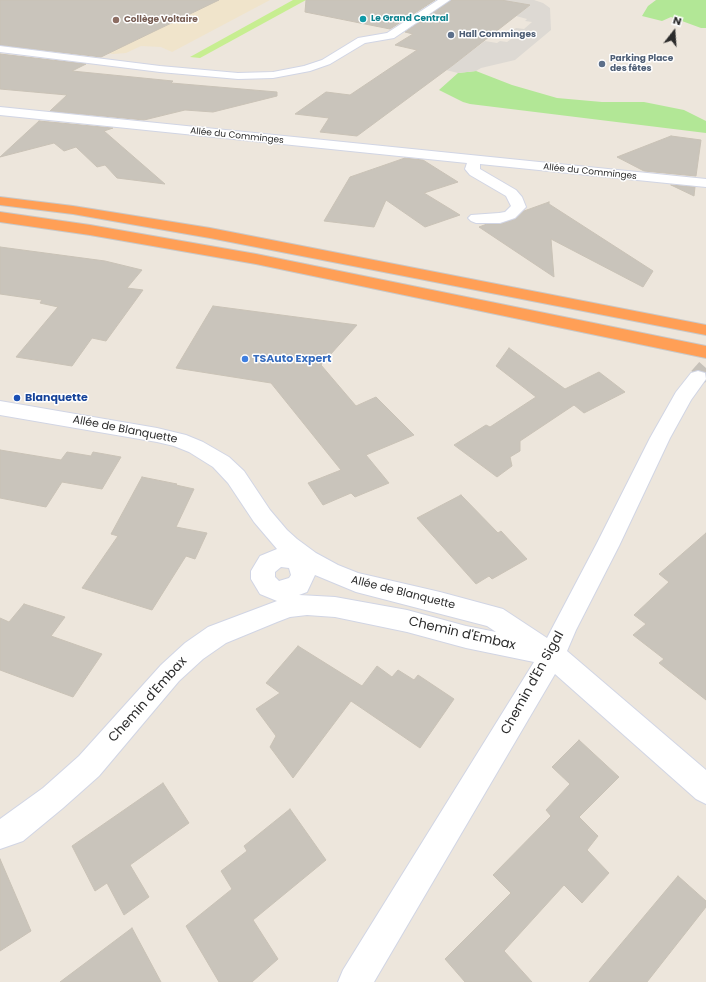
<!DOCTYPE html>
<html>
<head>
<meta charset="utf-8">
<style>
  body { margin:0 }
  #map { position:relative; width:706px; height:982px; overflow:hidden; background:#ede6dc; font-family:Poppins,sans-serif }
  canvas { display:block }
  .north { position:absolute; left:654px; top:12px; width:40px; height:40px; -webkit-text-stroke:3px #fff; paint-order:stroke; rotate:17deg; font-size:11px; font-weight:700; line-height:16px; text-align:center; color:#2b2b2b }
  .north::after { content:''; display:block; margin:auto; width:14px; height:18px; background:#2b2b2b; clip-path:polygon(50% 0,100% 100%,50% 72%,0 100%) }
</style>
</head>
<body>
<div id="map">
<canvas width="706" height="982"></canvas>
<div class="north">N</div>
</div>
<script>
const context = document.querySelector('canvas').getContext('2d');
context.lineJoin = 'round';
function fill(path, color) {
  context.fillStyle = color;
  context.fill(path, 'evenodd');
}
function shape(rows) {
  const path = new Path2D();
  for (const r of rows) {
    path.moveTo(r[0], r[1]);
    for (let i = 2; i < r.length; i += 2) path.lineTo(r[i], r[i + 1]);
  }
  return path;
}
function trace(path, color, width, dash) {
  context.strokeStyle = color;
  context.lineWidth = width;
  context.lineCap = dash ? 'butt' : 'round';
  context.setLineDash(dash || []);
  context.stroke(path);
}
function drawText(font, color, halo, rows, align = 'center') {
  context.font = font + ' Poppins,sans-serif';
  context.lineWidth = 3;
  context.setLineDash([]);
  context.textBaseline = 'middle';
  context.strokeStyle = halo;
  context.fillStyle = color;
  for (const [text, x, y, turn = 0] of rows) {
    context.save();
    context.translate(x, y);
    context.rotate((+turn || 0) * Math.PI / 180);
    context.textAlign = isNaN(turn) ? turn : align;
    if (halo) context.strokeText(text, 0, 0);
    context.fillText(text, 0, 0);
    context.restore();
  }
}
const education = shape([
  [0,0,270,0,172,52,161,47,141,46,126,53,113,54,0,39]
]);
const green = shape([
  [656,0,706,0,706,28,701,28,671,17,662,21,642,16,648,6],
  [476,71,512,85,557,98,602,102,644,102,684,110,706,121,706,133,470,104,463,102,439,90,458,73]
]);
const pitch = shape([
  [293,0,306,0,200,58,190,57]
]);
const plaza = shape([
  [495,0,534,0,543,3,550,8,551,30,515,60,481,68,476,71,458,73,446,70,485,41,497,43,500,41,507,42,517,35,509,33,516,28,524,29,532,22,525,21,527,19,516,16,530,5]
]);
const building = shape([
  [0,0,219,0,101,57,0,45,0,0],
  [306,0,435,0,390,29,305,12,306,0],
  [451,0,501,0,530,5,453,65,357,136,320,132,329,118,295,114,326,92,350,95,417,50,395,45,413,34,405,32,451,0],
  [0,54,86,64,72,71,173,81,171,83,277,92,277,96,213,112,185,110,144,120,50,111,67,95,0,89,0,54],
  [39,121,113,128,104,131,165,184,117,178,105,165,97,167,76,147,64,151,54,143,0,157,39,121],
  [671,136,701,140,696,176,644,171,617,157,671,136],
  [405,158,423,160,458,182,424,193,460,215,425,227,386,200,374,227,324,221,350,177,405,158],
  [671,185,695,187,694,196,671,185],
  [549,202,549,204,653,271,643,287,551,239,554,277,479,227,487,224,500,224,515,219,524,211,549,202],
  [0,247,105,261,142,270,127,288,143,290,106,341,92,338,72,366,16,357,58,307,40,303,42,300,0,294,0,247],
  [213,306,357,325,321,365,356,406,376,397,414,435,366,455,389,483,355,497,351,493,323,505,308,483,341,470,271,383,176,368,213,306],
  [509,348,565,389,599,372,625,392,584,413,574,405,520,441,520,451,510,457,512,466,497,477,454,445,486,425,490,427,536,397,496,366,509,348],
  [0,450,61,460,67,452,91,456,93,452,121,457,102,489,62,482,46,507,0,498,0,450],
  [142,477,177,484,176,485,194,489,176,527,207,533,195,559,186,556,152,610,82,588,118,536,111,534,142,477],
  [461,495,498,533,501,531,527,559,492,579,489,576,476,584,417,518,461,495],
  [706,533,706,700,659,663,664,659,633,635,646,624,634,615,669,582,659,574,706,533],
  [24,604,65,617,51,636,102,654,73,697,0,670,0,618,9,622,24,604],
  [298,646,362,686,377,666,392,677,398,670,414,680,418,675,454,699,420,748,351,701,293,778,270,747,276,736,256,709,280,693,266,683,298,646],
  [579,740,619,777,579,817,598,836,587,850,609,873,582,903,564,885,504,951,532,982,465,982,445,959,511,893,493,875,551,816,546,810,570,784,552,767,579,740],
  [163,783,189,823,130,865,149,897,124,915,107,883,95,891,72,846,163,783],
  [290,809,326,860,253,920,278,959,252,982,219,982,186,926,232,889,221,871,247,851,244,846,290,809],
  [0,859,31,931,0,951,0,859],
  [678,876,706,901,706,907,647,982,589,982,678,876],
  [132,928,161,982,60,982,132,928]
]);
const streetTunnel = shape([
  [698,377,706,368]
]);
const street = shape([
  [438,0,450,0,394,38,365,43,330,64,310,71,273,78,238,79,160,72,0,52,0,46,160,66,238,73,273,72,304,66,322,60,358,38,387,33,438,0],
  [0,107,706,179,706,187,480,164,480,169,516,190,522,197,526,207,515,218,500,223,476,223,471,221,468,218,471,215,499,213,505,212,511,206,506,196,470,175,465,169,467,163,0,115,0,107],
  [698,371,705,373,706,379,691,400,670,438,619,546,576,630,567,651,706,770,706,804,696,799,555,674,374,982,338,982,343,970,534,662,466,648,407,632,335,617,307,615,290,617,277,622,226,643,203,659,179,681,99,776,63,808,23,841,0,849,0,819,43,788,79,756,161,665,185,643,208,627,277,601,260,594,251,579,251,571,260,556,277,549,254,522,228,483,213,467,189,452,174,446,157,442,0,415,0,401,157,428,186,435,203,442,229,457,244,471,270,510,287,530,297,539,316,553,338,565,358,573,440,592,503,609,547,638,597,543,650,438,676,392,691,373,698,371],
  [281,567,289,568,291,575,289,578,279,581,275,577,275,572,281,567],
  [315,575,356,592,487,626,496,632,466,626,407,610,335,597,299,595,307,592,315,575]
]);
const highway = shape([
  [0,197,73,206,210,228,706,325,706,335,210,238,73,214,0,205,0,197],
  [0,212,90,225,256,254,706,346,706,358,256,264,90,235,0,222,0,212]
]);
const markers = [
  [363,19,4,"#0f9aa8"],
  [116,20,4,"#8d6e63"],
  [451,35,4,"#5c6f8a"],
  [602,64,4,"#5c6f8a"],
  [245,359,4,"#3f7fe0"],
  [17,398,4,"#1a4fb4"]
];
const farCulturenames = [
  ["Le Grand Central",371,19]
];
const farEducationnames = [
  ["Collège Voltaire",124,20]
];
const farServicenames = [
  ["Hall Comminges",459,35],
  ["Parking Place",610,59],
  ["des fêtes",610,69]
];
const farStreetnames = [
  ["Allée du Comminges",237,136,6],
  ["Allée du Comminges",590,172,6]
];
const shopNames = [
  ["TSAuto Expert",253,359]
];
const transitNames = [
  ["Blanquette",25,398]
];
const streetNames = [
  ["Allée de Blanquette",125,430,11],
  ["Allée de Blanquette",403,593,14]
];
const nearStreetnames = [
  ["Chemin d'Embax",462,634,13],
  ["Chemin d'En Sigal",533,683,-61],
  ["Chemin d'Embax",148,700,-48]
];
fill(education, '#f0e4cb');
fill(green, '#b2e796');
fill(pitch, '#c7ee91');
fill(plaza, '#ddd9d3');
fill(building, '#c9c4bb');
trace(building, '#c9c2b6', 1);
trace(streetTunnel, '#c6c1b9', 18, [18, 9]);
trace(street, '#d1d5e4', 2);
trace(highway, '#c8c8c8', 2);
fill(street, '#fff');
fill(highway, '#ff9f56');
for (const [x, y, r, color] of markers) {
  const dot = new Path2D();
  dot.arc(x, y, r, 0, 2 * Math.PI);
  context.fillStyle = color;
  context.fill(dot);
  trace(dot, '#fff', 1.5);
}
drawText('bold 9px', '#0d838f', '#fff', farCulturenames, 'left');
drawText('bold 9px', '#785e54', '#fff', farEducationnames, 'left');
drawText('bold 9px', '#4e5e75', '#fff', farServicenames, 'left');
drawText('9px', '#2b2b2b', '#fff', farStreetnames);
drawText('bold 11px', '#366cbe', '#fff', shopNames, 'left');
drawText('bold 11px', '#164399', '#fff', transitNames, 'left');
drawText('11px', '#2b2b2b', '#fff', streetNames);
drawText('13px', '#2b2b2b', '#fff', nearStreetnames);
</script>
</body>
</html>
